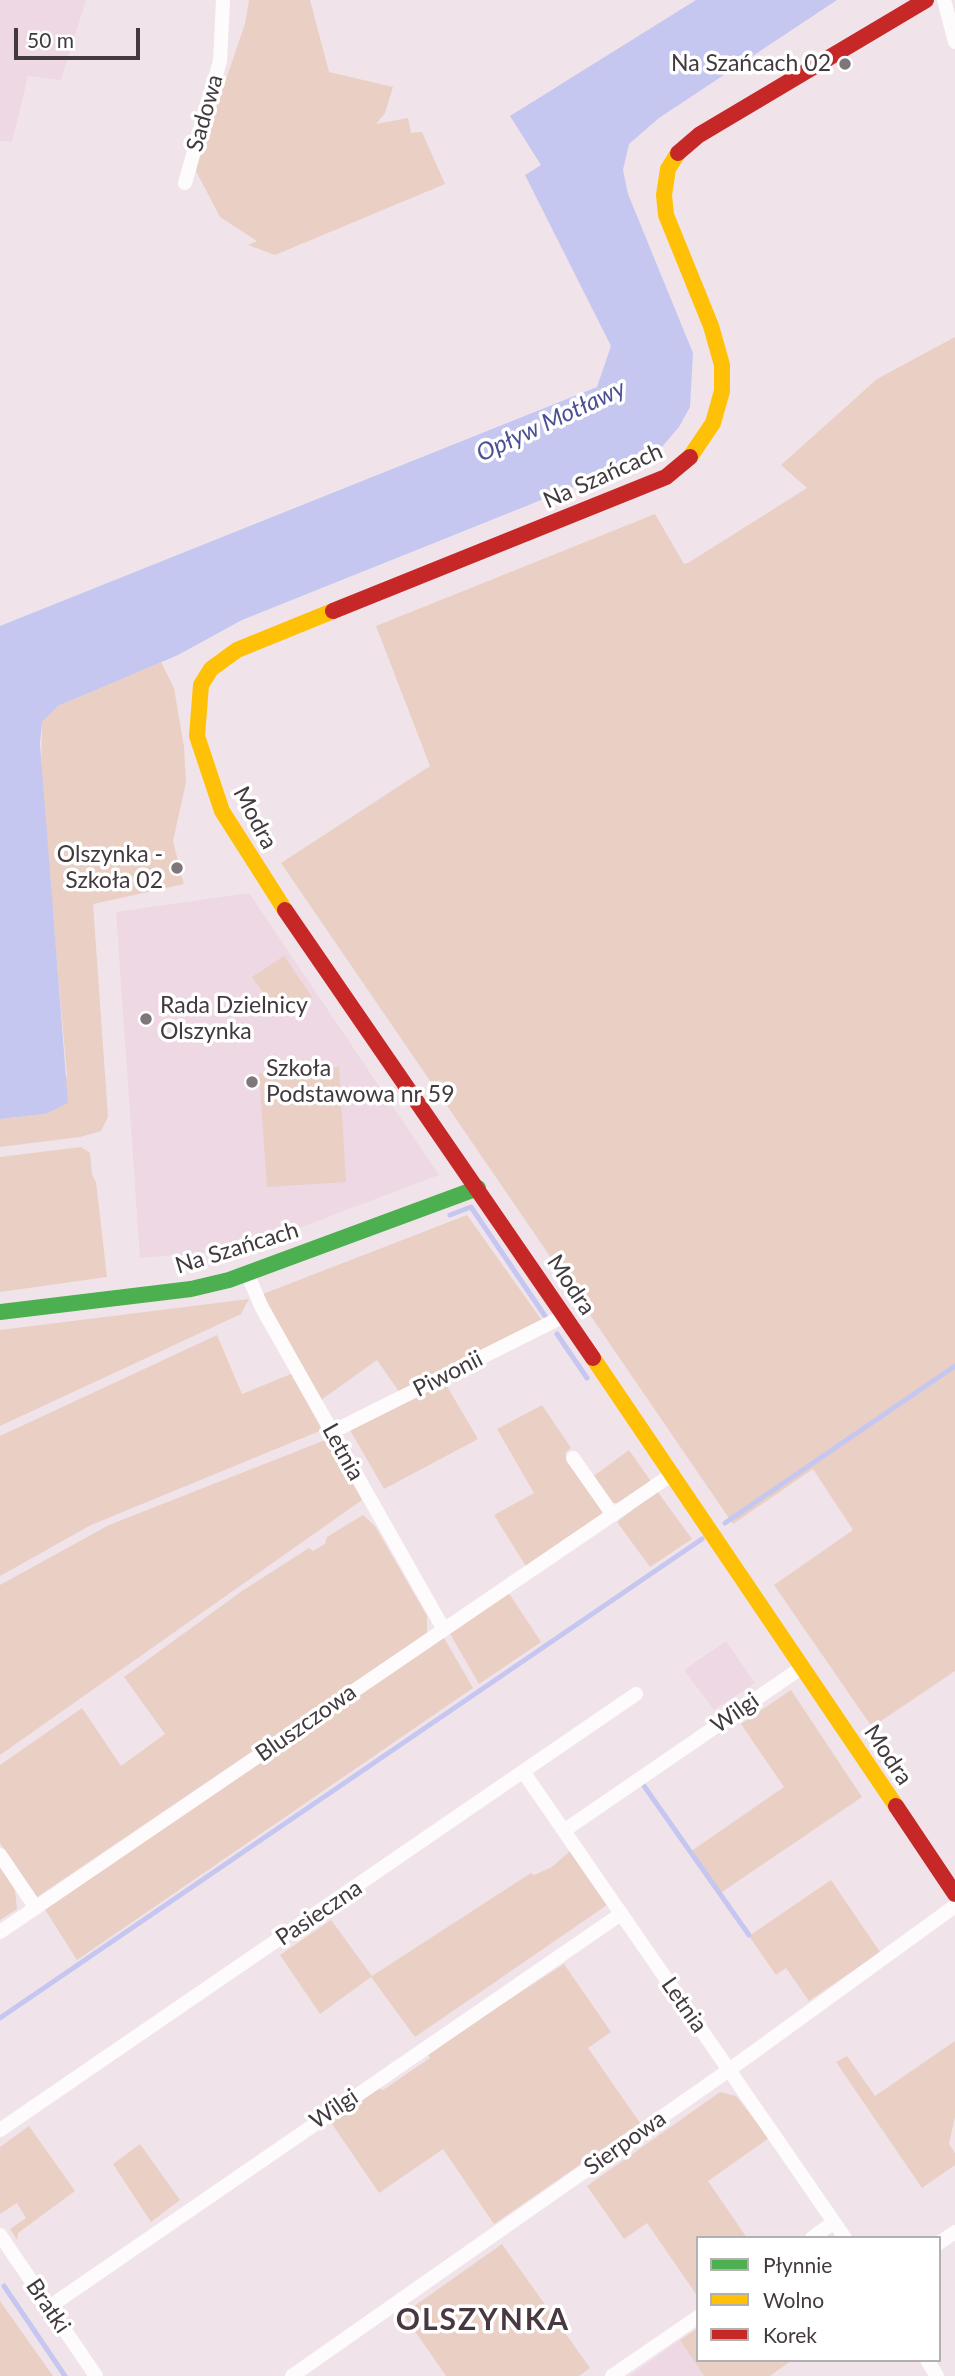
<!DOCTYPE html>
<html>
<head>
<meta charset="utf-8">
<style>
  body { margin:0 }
  #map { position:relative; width:955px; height:2376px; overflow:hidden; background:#f0e4ea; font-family:Lato,sans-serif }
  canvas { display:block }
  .legend { position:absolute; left:696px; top:2236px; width:245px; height:126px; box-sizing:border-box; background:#fff; border:2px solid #b3b0b2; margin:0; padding:9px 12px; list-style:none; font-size:21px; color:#423a3e }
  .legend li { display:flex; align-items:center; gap:14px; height:35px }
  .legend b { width:35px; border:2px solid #b3b0b2 }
  .scale { position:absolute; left:14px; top:28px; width:126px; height:32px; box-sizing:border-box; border:4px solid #423a3e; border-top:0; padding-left:9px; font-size:21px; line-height:24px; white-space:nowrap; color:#423a3e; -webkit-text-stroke:5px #fff; paint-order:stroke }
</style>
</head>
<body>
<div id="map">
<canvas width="955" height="2376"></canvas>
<ul class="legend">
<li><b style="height:9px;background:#4caf50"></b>Płynnie</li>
<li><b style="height:9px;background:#ffc107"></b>Wolno</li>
<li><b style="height:9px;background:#c62828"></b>Korek</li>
</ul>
<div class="scale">50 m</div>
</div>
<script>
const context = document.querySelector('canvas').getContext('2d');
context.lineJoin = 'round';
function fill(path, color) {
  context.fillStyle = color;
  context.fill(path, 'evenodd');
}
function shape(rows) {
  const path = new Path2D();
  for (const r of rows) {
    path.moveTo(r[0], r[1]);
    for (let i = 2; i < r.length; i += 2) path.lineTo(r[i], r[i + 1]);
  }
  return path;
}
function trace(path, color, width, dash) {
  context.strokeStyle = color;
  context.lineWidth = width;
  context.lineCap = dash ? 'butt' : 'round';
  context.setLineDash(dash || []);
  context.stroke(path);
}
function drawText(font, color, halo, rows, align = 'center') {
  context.font = font + ' Lato,sans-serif';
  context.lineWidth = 7;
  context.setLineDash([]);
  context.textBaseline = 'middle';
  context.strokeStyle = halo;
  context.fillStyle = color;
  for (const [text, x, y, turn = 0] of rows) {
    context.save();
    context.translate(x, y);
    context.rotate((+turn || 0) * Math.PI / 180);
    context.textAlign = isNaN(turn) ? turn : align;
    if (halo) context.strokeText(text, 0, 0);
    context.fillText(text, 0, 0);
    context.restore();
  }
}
const built = shape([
  [0,0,86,0,61,80,28,76,12,142,0,141],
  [249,893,439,1175,241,1250,140,1258,116,912],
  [726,1641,755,1683,714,1710,684,1670],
  [680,2340,704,2376,629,2376]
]);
const green = shape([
  [249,0,310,0,329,72,393,87,385,113,376,124,408,118,411,133,422,132,445,184,275,255,248,245,257,241,220,217,195,169,245,24],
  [955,337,955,1671,872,1727,774,1585,853,1530,813,1469,733,1524,281,863,430,766,376,626,655,514,684,564,688,563,807,488,781,465,877,379],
  [161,662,174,688,184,747,186,782,173,841,178,861,174,862,176,875,181,875,184,884,93,904,108,1117,101,1131,80,1137,0,1147,0,1119,45,1114,67,1076,41,779,42,722,58,706],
  [284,956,312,997,281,1018,252,977],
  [339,1067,346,1182,267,1187,259,1073],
  [81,1147,90,1153,92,1175,96,1182,107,1277,0,1292,0,1157],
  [467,1215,543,1322,400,1393,377,1360,321,1400,263,1294],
  [249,1299,241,1314,0,1426,0,1330],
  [217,1335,242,1394,291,1374,322,1430,91,1525,0,1576,0,1436],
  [445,1383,478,1439,384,1489,350,1430],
  [542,1405,571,1448,565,1453,608,1514,527,1568,494,1515,534,1493,497,1429],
  [328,1439,362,1500,0,1755,0,1585,109,1525],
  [629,1450,652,1483,622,1503,611,1503,591,1478],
  [657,1491,692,1539,650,1567,617,1522],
  [363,1515,375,1526,427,1616,427,1633,37,1897,0,1843,0,1765,82,1708,121,1766,165,1734,124,1677,242,1591,309,1548,313,1551,325,1544,327,1537],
  [508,1592,541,1642,479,1684,449,1632],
  [443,1636,473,1688,77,1960,44,1908],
  [791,1690,862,1797,719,1894,690,1852,784,1787,741,1724],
  [570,1851,607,1905,415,2037,371,1977,320,2014,280,1955,331,1920,372,1976,531,1873,534,1875,552,1867],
  [0,1865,15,1890,17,1909,0,1920],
  [831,1880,880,1952,809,2001,786,1968,776,1975,749,1936],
  [564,1964,611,2032,588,2048,640,2123,494,2224,443,2149,379,2193,330,2121,378,2088,383,2090,430,2058,427,2053],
  [955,2041,955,2117,949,2144,955,2153,955,2165,922,2188,836,2062,847,2056,875,2096],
  [720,2092,736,2096,769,2138,708,2181,747,2238,698,2238,698,2297,647,2223,624,2239,587,2186],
  [29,2126,75,2191,18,2233,17,2240,10,2229,26,2218,17,2203,0,2214,0,2147],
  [140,2144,180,2200,151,2222,113,2164],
  [502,2244,590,2368,579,2376,446,2376,403,2314],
  [0,2301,53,2376,0,2376],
  [698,2328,698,2360,792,2360,770,2376,704,2376,680,2340]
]);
const water = shape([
  [696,0,837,0,659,118,629,144,623,170,628,194,693,353,690,407,679,427,656,454,242,620,178,655,58,706,42,722,40,744,68,1103,45,1114,0,1119,0,626,597,387,611,346,525,175,541,165,510,116]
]);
const stream = shape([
  [450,1215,471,1207,545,1316],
  [557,1334,587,1378],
  [725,1523,955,1366],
  [644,1786,749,1935],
  [0,2018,702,1539],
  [4,2286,65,2376]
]);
const street = shape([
  [944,0,955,42],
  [185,183,220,61,223,0],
  [247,1273,262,1308,443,1628],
  [332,1432,564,1316],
  [573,1458,613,1515],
  [524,1773,845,2238],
  [565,1830,801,1668],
  [0,1855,36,1908],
  [0,1932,671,1475],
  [0,2130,636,1694],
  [0,2235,96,2376],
  [812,2238,834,2222],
  [939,2243,955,2232],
  [49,2307,621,1914],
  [927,2360,937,2376],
  [292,2376,729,2070,955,1906],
  [612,2376,698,2317]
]);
const fast = shape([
  [0,1312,191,1289,229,1280,478,1188]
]);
const slow = shape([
  [678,153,668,169,664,195,666,215,711,326,722,365,722,391,713,423,690,457],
  [285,910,222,811,197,736,201,685,211,669,237,650,333,611],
  [593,1358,896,1806]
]);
const jam = shape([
  [678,153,699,135,926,0],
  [333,611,666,477,690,457],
  [285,910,593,1358],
  [896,1806,955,1894]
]);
const markers = [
  [845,64,7,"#7f767a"],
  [177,868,7,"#7f767a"],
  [146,1019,7,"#7f767a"],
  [252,1082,7,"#7f767a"]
];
const poiNames = [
  ["Na Szańcach 02",831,64],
  ["Olszynka -",163,855],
  ["Szkoła 02",163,881],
  ["Rada Dzielnicy",160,1006,"left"],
  ["Olszynka",160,1032,"left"],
  ["Szkoła",266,1069,"left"],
  ["Podstawowa nr 59",266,1095,"left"]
];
const streetNames = [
  ["Sadowa",205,113,-74],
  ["Na Szańcach",603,476,-24],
  ["Modra",255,818,62],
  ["Na Szańcach",237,1248,-17],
  ["Modra",571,1285,56],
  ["Piwonii",448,1374,-27],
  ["Letnia",343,1452,61],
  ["Wilgi",735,1713,-35],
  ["Bluszczowa",306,1723,-35],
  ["Modra",888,1755,56],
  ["Pasieczna",319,1913,-34],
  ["Letnia",684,2005,55],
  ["Wilgi",334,2109,-34],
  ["Sierpowa",625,2143,-35],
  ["Bratki",48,2306,56]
];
const waterNames = [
  ["Opływ Motławy",551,421,-25]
];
const districtNames = [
  ["OLSZYNKA",483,2320]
];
fill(built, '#eed8e3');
fill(green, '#e9cfc4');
fill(water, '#c6c7f0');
trace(stream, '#c6c7f0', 5);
trace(street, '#fdfbfc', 14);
trace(fast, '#4caf50', 16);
trace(slow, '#ffc107', 16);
trace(jam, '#c62828', 16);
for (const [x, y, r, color] of markers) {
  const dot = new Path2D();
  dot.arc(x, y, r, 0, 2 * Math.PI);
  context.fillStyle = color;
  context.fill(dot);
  trace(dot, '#fff', 2.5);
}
drawText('23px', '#423a3e', '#fff', poiNames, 'right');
drawText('23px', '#423a3e', '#fff', streetNames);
drawText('italic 24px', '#4b4f93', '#fff', waterNames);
context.letterSpacing = '2px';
drawText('bold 30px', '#493841', '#fff', districtNames);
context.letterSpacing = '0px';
</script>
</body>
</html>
